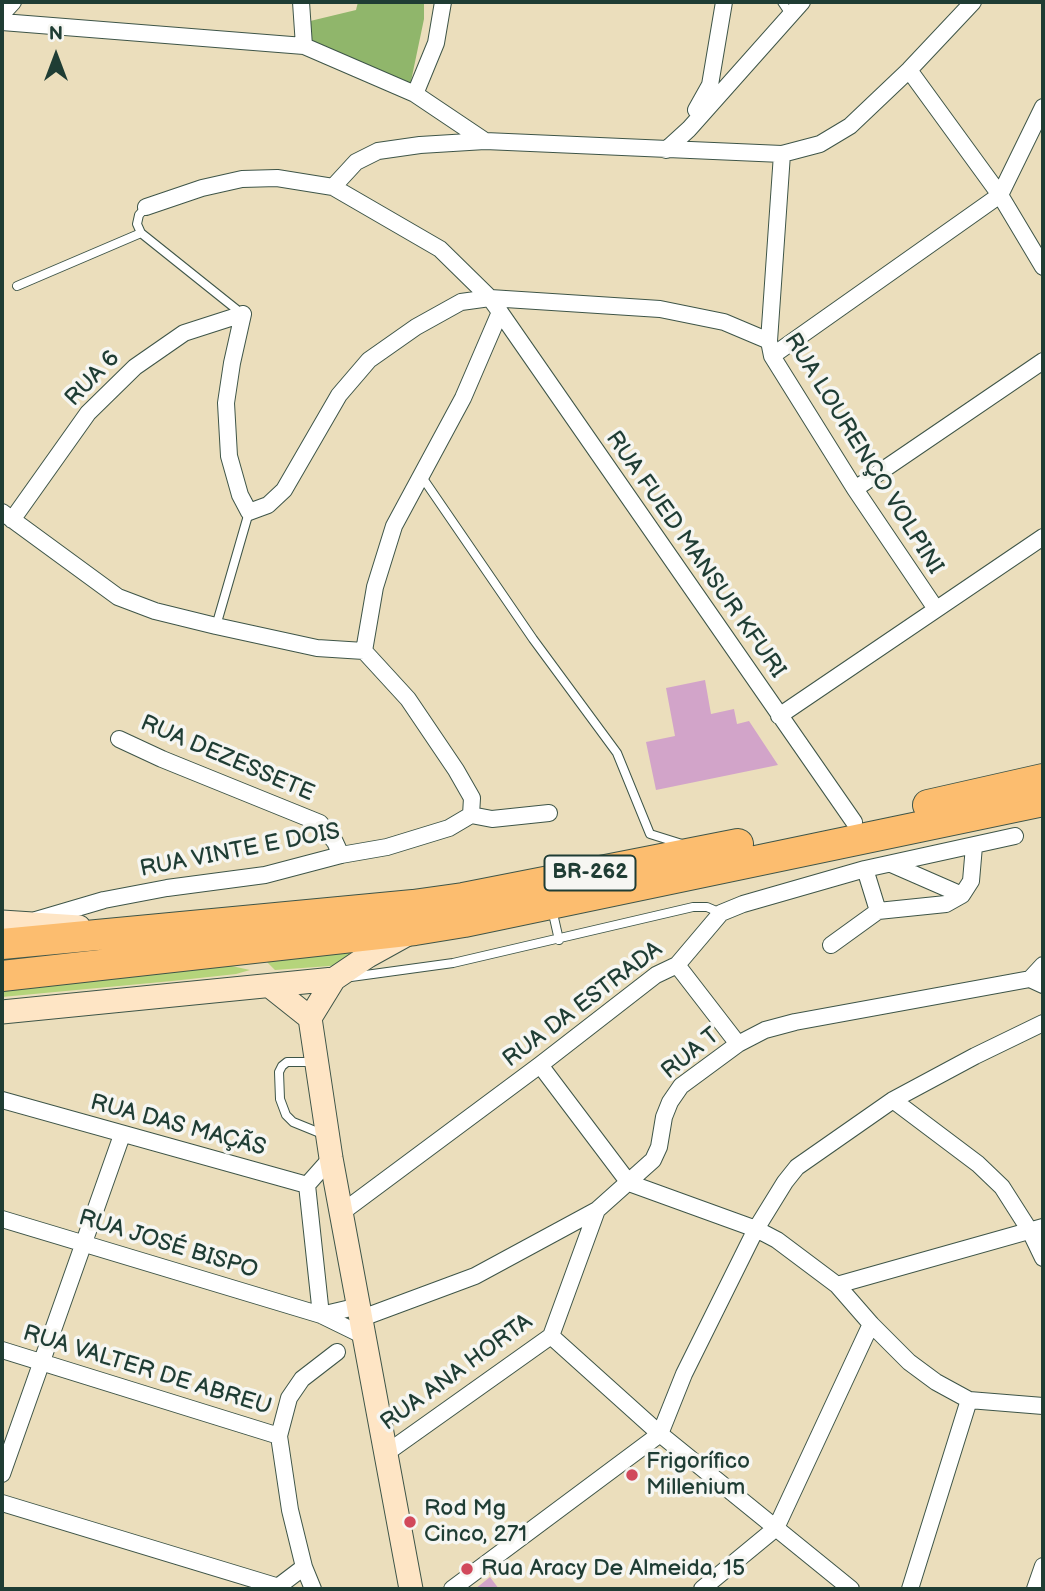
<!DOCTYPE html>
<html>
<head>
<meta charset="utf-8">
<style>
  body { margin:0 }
  #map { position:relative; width:1045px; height:1591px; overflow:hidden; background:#ebdebc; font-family:"Balsamiq Sans",sans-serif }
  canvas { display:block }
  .frame { position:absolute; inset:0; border:4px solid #1f3d34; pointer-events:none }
  .north { position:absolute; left:21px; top:21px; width:70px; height:70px; -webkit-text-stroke:5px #f6f6f2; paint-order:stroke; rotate:0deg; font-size:19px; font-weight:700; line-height:28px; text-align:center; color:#1f3d34 }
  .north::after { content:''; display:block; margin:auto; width:24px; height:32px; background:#1f3d34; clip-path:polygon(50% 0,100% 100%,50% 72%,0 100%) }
</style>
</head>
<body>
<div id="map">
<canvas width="1045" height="1591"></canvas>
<div class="frame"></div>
<div class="north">N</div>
</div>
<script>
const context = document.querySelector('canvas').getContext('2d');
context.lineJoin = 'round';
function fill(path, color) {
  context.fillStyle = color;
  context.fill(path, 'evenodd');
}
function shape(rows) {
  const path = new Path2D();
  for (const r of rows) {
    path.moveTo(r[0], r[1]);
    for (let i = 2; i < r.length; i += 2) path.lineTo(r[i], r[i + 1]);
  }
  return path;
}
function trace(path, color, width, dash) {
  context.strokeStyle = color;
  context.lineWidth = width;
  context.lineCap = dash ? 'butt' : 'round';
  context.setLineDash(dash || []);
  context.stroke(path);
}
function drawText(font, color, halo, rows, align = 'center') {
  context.font = font + ' "Balsamiq Sans",sans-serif';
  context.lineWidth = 7;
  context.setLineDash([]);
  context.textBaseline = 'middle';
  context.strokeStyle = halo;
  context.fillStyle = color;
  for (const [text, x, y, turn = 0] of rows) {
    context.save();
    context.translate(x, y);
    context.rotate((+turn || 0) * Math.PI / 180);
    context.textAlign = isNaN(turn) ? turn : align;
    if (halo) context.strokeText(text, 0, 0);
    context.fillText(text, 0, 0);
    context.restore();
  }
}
const green = shape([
  [344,947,351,955,343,965,275,970,263,958],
  [213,962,250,970,236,974,172,981,2,997,2,983]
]);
const forest = shape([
  [358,2,424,2,424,19,410,86,307,44,306,22,356,10]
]);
const building = shape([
  [705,680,711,714,734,709,737,724,749,721,778,765,656,790,646,742,675,736,666,688],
  [490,1577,499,1589,475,1589]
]);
const lane = shape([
  [782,2,790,14],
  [146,207,139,215,137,224,141,233,241,313],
  [17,286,141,233],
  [422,477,533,639,617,753,650,834,682,844],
  [216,626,249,512],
  [552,909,559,940],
  [351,977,453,963,693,907,707,907,721,913],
  [313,1062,287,1062,282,1066,279,1072,280,1099,286,1115,293,1122,325,1135]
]);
const street = shape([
  [301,2,304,46],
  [2,14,13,2],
  [2,22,304,46,415,94,485,141],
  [909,70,1000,195,1043,267],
  [415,94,436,43,443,2],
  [696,110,710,85,724,2],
  [666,150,689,129,802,2],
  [782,154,769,341,772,356,855,489,936,609],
  [333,187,356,162,378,151,420,145,485,141,782,154,820,144,850,126,909,70,973,2],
  [146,207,202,188,242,179,277,178,333,187,440,249,490,298,500,312,463,398,394,526,375,587,364,651],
  [500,312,854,822],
  [243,314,232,363,226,403,229,456,240,495,249,512,268,505,284,490,339,395,369,360,416,327,461,302,490,298,660,309,724,322,769,341],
  [772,356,1000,195,1043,107],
  [855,489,1043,361],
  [2,512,118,597,155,611,216,626,317,648,364,651],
  [12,520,88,413,135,367,184,333,243,314],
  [364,651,408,699,456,770,472,798,471,815],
  [779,716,1043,537],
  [119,739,162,759,320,823,335,842,341,855],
  [471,815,492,819,549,813],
  [891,864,962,895],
  [865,869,878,911],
  [878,911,946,904,962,895,971,881,974,846],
  [36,920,104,900,167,888,265,875,341,855,387,847,449,828,471,815],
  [831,945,878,911],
  [677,965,738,1044],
  [1030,979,1043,965],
  [540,1065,629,1183,756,1229,777,1240,837,1285,871,1324,909,1362,936,1382,969,1400,1043,1406],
  [2,1100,307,1185,331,1158],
  [893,1100,978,1164,1002,1187,1030,1231,1043,1258],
  [307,1185,321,1315],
  [341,1213,540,1065,656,975,677,965,721,913,743,904,865,869,1015,836],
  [2,1219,321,1315,364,1336],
  [837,1285,1043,1227],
  [321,1315,359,1306],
  [362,1318,475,1276,597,1210,653,1160,659,1147,664,1117,670,1102,681,1086,738,1044,765,1030,795,1022,1030,979,1043,985],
  [551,1336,660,1434,851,1589],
  [2,1350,279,1436],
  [385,1454,551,1336,597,1210],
  [2,1474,122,1135],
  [2,1503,279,1587],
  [275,1589,304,1567],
  [313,1589,304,1567,290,1510,279,1436,289,1398,302,1379,337,1352],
  [452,1589,660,1434,684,1374,756,1229,785,1182,797,1167,893,1100,975,1056,1043,1023],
  [702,1589,776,1528,871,1324],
  [910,1589,969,1400],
  [1035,1589,1043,1566]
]);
const secondary = shape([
  [2,922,79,927],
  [334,979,310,1018,331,1158,411,1589],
  [271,987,310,1018],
  [2,1012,334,979,368,956,406,935]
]);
const highway = shape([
  [928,805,1043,779],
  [2,944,413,905,463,898,738,844],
  [2,976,415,930,464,922,1043,801]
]);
const markers = [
  [632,1475,7,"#d1495b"],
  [410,1522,7,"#d1495b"],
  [467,1569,7,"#d1495b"]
];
const shields = [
  [590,873,91]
];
const shieldNames = [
  ["BR-262",590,873]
];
const streetNames = [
  ["RUA 6",93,379,-46],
  ["RUA LOURENÇO VOLPINI",863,454,58],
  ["RUA FUED MANSUR KFURI",695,555,55],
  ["RUA DEZESSETE",227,759,23],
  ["RUA VINTE E DOIS",240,851,-11],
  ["RUA DA ESTRADA",583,1005,-37],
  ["RUA T",691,1054,-39],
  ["RUA DAS MAÇÃS",178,1126,15],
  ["RUA JOSÉ BISPO",168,1245,17],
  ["RUA VALTER DE ABREU",147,1371,17],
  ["RUA ANA HORTA",457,1373,-36]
];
const poiNames = [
  ["Frigorífico",646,1462],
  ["Millenium",646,1488],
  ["Rod Mg",424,1509],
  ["Cinco, 271",424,1535],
  ["Rua Aracy De Almeida, 15",481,1569]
];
fill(green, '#b5d47b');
fill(forest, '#90b66b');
fill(building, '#d2a4c9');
trace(lane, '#3e5548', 10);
trace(street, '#3e5548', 18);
trace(secondary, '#3e5548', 25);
trace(highway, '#3e5548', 32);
trace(lane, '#fff', 8);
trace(street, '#fff', 16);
trace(secondary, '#fee5c5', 23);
trace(highway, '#fcbd6f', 30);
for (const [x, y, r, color] of markers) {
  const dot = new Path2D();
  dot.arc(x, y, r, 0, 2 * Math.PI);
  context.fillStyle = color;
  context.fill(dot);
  trace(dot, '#f6f6f2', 2.5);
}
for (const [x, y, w] of shields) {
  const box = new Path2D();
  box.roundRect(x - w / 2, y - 17.5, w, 35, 5);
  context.fillStyle = '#f6f6f2';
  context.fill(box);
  trace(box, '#1f3d34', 2);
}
drawText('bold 21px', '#1f3d34', null, shieldNames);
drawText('23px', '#1f3d34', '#f6f6f2', streetNames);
drawText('23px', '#1f3d34', '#f6f6f2', poiNames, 'left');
</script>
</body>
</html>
